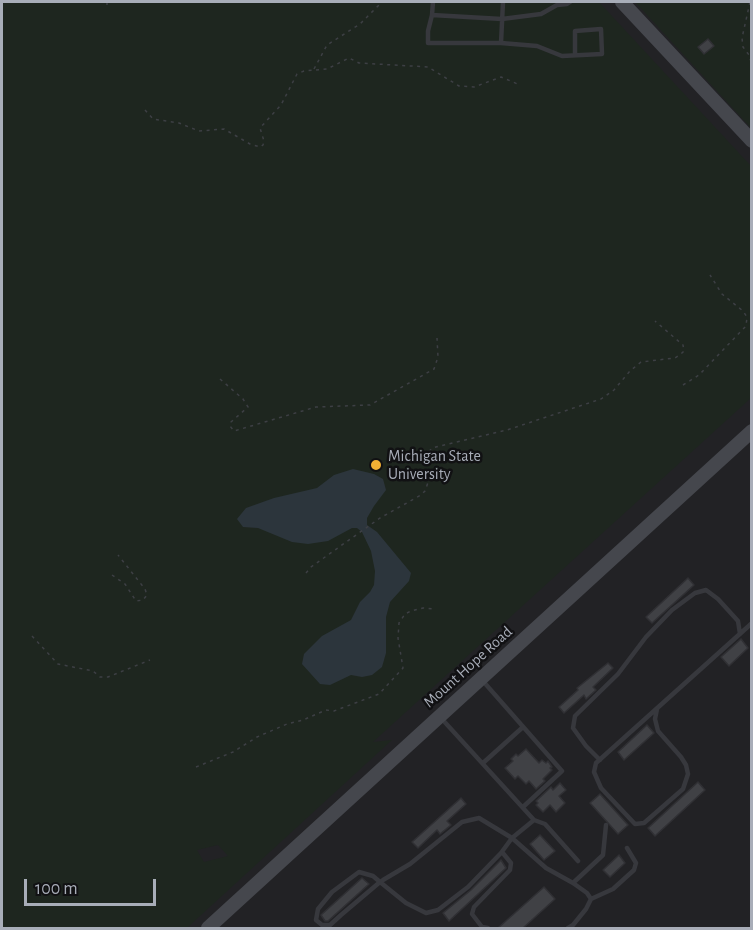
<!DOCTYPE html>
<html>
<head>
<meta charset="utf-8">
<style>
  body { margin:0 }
  #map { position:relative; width:753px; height:930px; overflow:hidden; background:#161618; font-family:"Alegreya Sans",sans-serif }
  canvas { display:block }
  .frame { position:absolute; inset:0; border:3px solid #a8adb8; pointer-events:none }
  .scale { position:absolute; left:24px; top:879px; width:132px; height:27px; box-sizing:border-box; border:3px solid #a8adb8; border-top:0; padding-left:8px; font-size:18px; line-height:21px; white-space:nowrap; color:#a8adb8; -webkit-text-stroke:4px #111113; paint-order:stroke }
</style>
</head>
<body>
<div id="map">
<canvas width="753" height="930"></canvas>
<div class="frame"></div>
<div class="scale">100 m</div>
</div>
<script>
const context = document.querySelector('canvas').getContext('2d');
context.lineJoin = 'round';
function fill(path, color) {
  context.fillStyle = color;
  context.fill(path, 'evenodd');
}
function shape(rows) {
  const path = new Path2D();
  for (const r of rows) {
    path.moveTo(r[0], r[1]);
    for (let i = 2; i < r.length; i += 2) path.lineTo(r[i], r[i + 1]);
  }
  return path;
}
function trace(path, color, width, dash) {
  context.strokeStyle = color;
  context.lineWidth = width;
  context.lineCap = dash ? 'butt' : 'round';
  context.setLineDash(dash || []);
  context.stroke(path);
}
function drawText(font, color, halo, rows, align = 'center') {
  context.font = font + ' "Alegreya Sans",sans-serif';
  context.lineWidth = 5;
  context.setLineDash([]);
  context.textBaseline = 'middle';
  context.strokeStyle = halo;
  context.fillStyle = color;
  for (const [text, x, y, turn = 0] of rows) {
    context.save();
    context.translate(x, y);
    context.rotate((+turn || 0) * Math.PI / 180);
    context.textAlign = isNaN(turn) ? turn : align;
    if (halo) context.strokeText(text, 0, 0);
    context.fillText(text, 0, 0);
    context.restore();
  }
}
const built = shape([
  [2,2,751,2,751,928,2,928]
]);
const green = shape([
  [2,2,599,2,751,166,751,398,373,742,392,740,187,928,2,928],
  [218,845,228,856,204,862,197,850],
  [635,2,751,2,751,128]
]);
const water = shape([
  [353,469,374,474,383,479,386,490,374,506,367,518,367,525,377,532,411,573,409,581,390,602,386,617,386,653,382,667,372,675,362,677,351,675,330,685,320,684,302,664,304,654,322,636,351,620,360,602,370,592,374,585,375,571,371,551,362,532,357,528,352,528,328,541,308,544,292,542,258,528,243,527,237,519,246,508,274,498,317,488,334,475]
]);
const building = shape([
  [708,39,714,46,704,54,698,47,708,39],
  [688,578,694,585,652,623,646,617,688,578],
  [741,639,748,648,729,666,721,657,741,639],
  [608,663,613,668,593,687,596,690,586,699,584,695,564,713,559,707,578,690,577,688,608,663],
  [647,725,654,733,624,760,618,752,647,725],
  [526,749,539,763,542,760,546,763,548,761,552,767,550,768,552,770,543,779,545,781,536,789,529,781,526,784,518,776,515,779,505,768,513,761,511,759,516,754,518,756,526,749],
  [698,782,705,790,655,836,648,828,698,782],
  [560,783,566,790,559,796,565,803,556,812,550,805,543,812,536,805,538,803,536,801,551,787,553,790,560,783],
  [600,794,628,825,618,834,590,803,600,794],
  [461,798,466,804,447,821,451,825,440,834,437,830,418,848,412,842,461,798],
  [540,835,555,851,544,860,530,844,540,835],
  [619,855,625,863,610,877,603,870,619,855],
  [501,860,506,868,449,921,443,913,471,890,501,860],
  [362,878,369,884,328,921,325,921,321,915,362,878],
  [544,887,555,899,523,928,498,928,544,887]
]);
const path = shape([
  [750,2,742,38,743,47,749,55,752,65],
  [107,5,107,2],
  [314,69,327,45,360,24,382,2],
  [145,110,153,119,179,123,199,131,224,129,250,144,260,147,263,145,264,141,260,128,281,105,297,74,304,71,327,69,349,58,359,63,428,67,459,86,474,87,501,77,520,85],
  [220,379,243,399,248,407,231,422,230,426,234,431,316,407,370,405,434,369,438,357,437,338],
  [683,385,699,375,746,326,747,317,743,311,722,294,710,275],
  [306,573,311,567,380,518,421,495,425,491,431,474,426,455,432,448,507,430,601,399,614,390,630,371,641,362,675,358,681,354,684,351,683,345,655,321],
  [112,575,125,584,136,601,143,600,147,595,145,589,118,555],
  [32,636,58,664,93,671,100,677,108,677,150,660],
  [196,767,233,752,257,737,287,724,303,720,326,710,334,711,379,694,403,668,398,638,399,623,405,614,411,611,423,608,436,609]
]);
const lane = shape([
  [433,2,432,15,502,19,541,14,557,5,567,4,570,2],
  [432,15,428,31,428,43,501,43,503,2],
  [501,43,537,46,562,56,602,54,601,29,575,31,575,55],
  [482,680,562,771,523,807],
  [657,709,655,719,658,731,681,757,686,765,688,774,683,789,644,823,635,824,601,788,594,772,596,763,752,623],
  [441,718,534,820],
  [600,760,586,746,573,728,575,716,618,674,646,637,672,610,695,593,706,590,718,599,738,621,740,634],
  [483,763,523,727],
  [573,883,603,855,606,825],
  [591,899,613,889,634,870,636,863,627,848],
  [488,928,482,927,472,914,474,907,510,870,511,863,502,852],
  [568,928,573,925,586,909,591,899,587,893,573,883,546,868,512,838,501,853,468,887,438,910,426,913,406,903,380,882,373,876,359,872,332,892,318,909,316,920,322,925,330,925,341,915,380,882,383,880,410,864,462,822,479,818,512,838,534,820,545,824,578,861]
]);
const secondary = shape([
  [622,2,752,141],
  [208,928,752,431]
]);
const markers = [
  [376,465,6,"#f2b134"]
];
const poiNames = [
  ["Michigan State",388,456],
  ["University",388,474]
];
const streetNames = [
  ["Mount Hope Road",468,667,-42]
];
fill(built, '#222225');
fill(green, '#1e261f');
fill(water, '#2c353c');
fill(building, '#404145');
trace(building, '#303034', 1.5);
trace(path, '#3d3f44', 1.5, [3, 4.5]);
trace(lane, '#37383d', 4.5);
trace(secondary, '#45474d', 14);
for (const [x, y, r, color] of markers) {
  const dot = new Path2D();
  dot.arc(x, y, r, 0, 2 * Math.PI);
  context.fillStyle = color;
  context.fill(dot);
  trace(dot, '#111113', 2);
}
drawText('16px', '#a8adb8', '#111113', poiNames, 'left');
drawText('16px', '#a8adb8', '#111113', streetNames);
</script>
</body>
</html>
